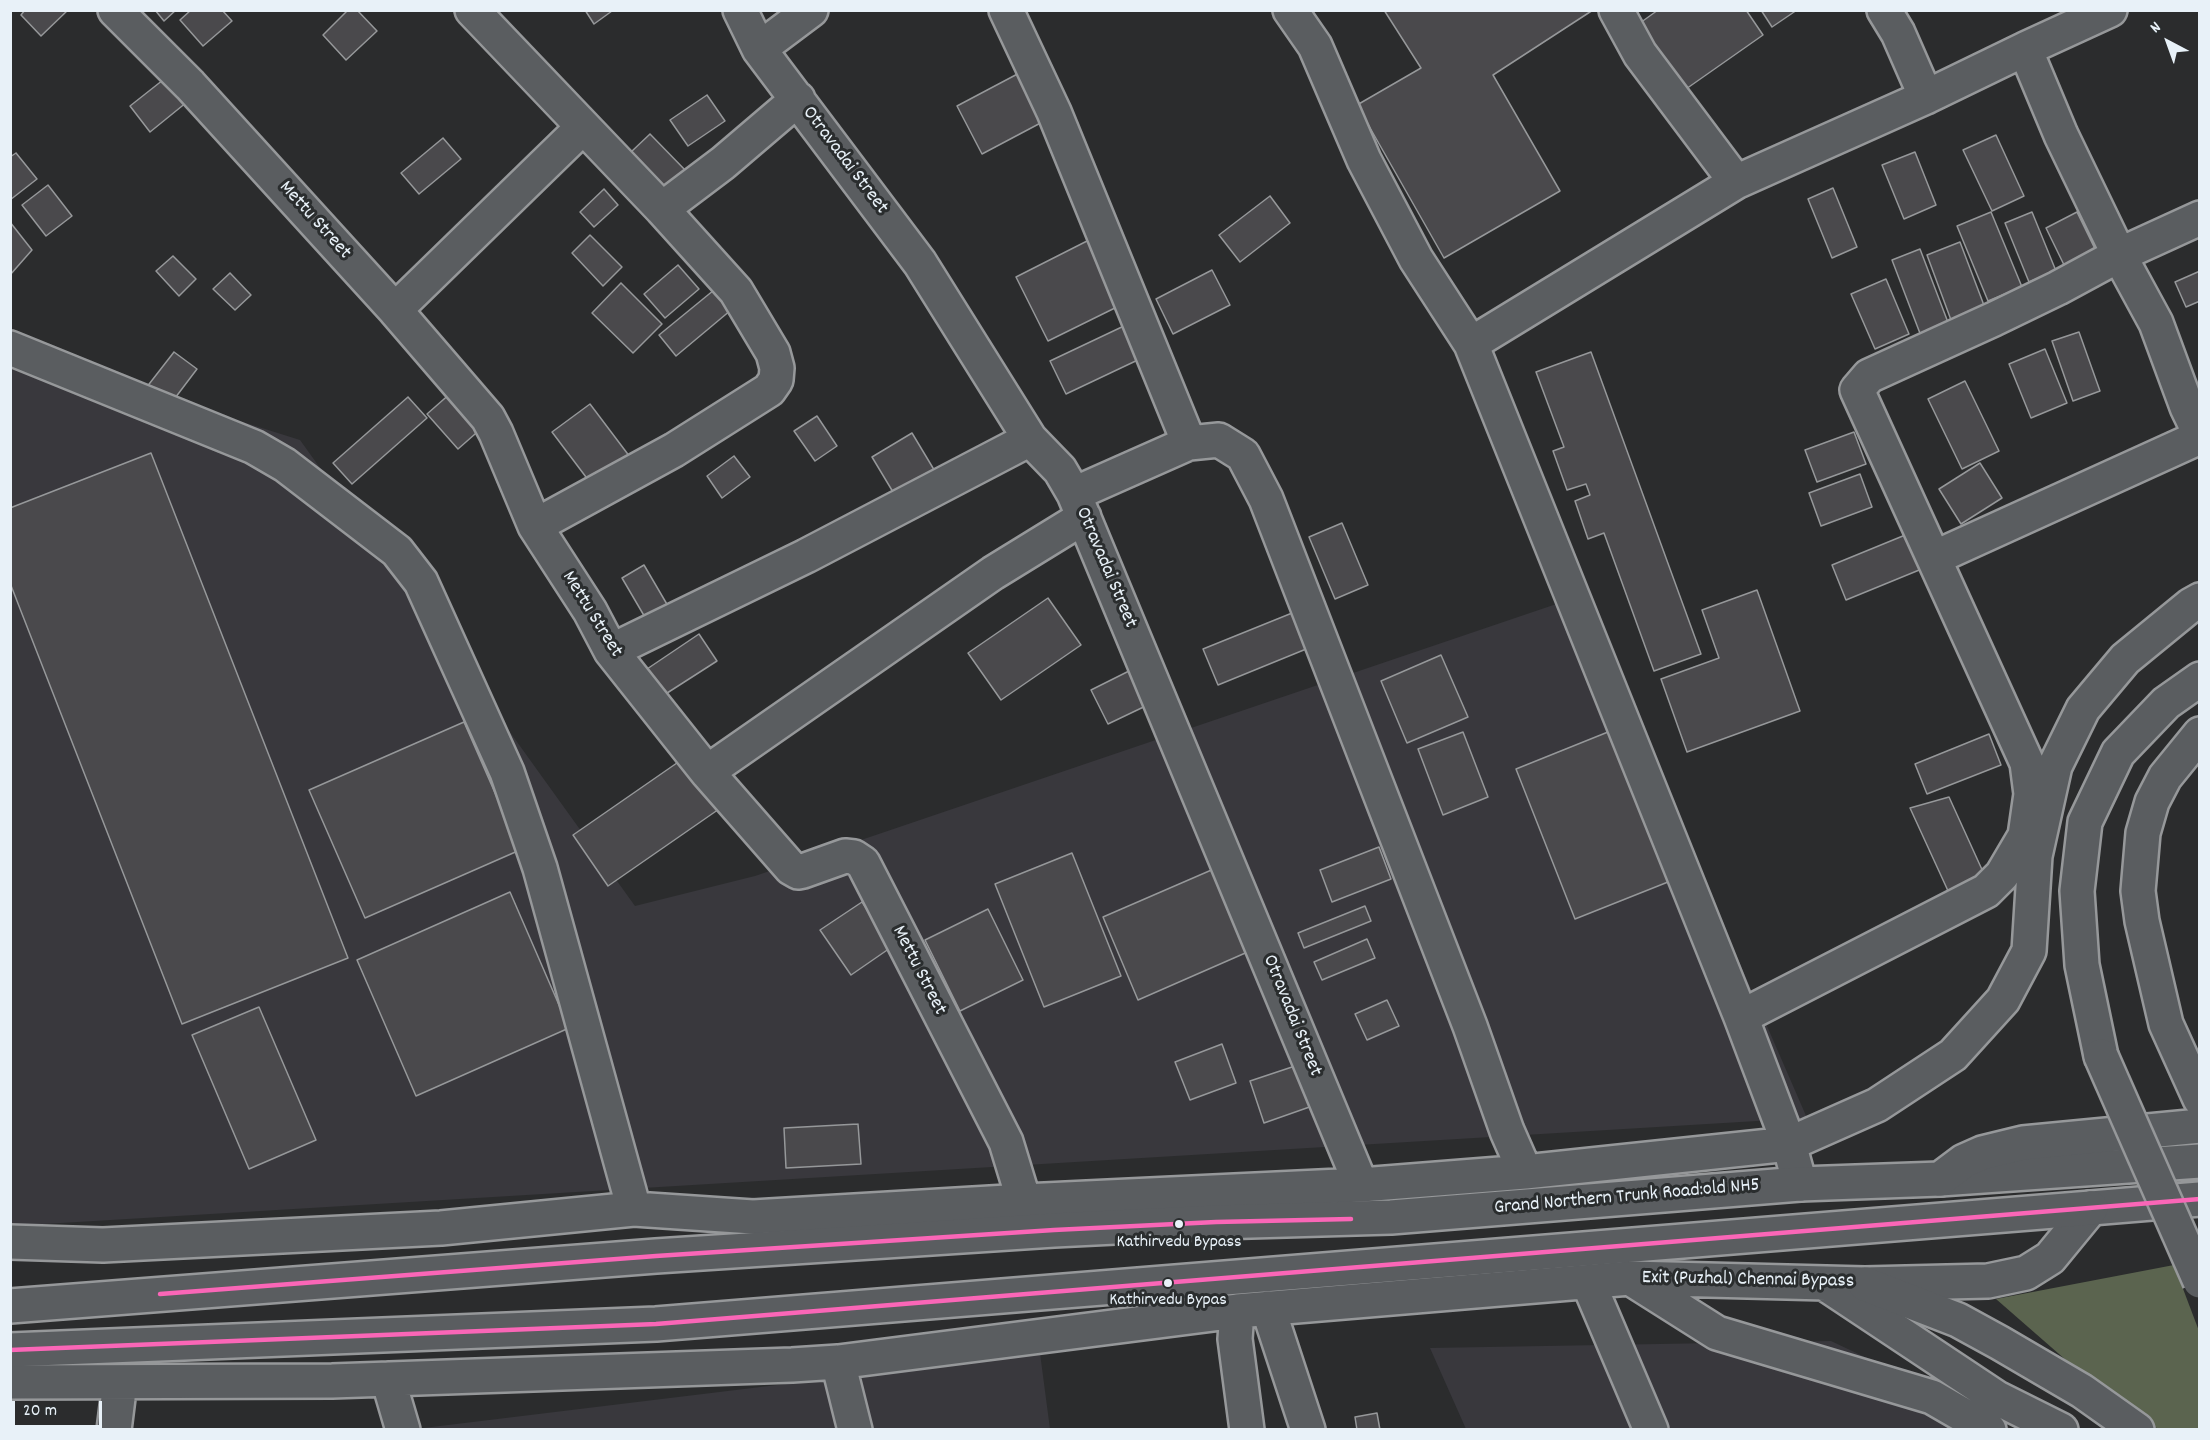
<!DOCTYPE html>
<html>
<head>
<meta charset="utf-8">
<style>
  body { margin:0 }
  #map { position:relative; width:2210px; height:1440px; overflow:hidden; background:#2b2c2d; font-family:Dekko,sans-serif }
  canvas { display:block }
  .frame { position:absolute; inset:0; border:12px solid #e8f1f8; pointer-events:none }
  .north { position:absolute; left:2138px; top:12px; width:60px; height:60px; -webkit-text-stroke:4px #2a2d2e; paint-order:stroke; rotate:319deg; font-size:16px; font-weight:700; line-height:24px; text-align:center; color:#e8f1f8 }
  .north::after { content:''; display:block; margin:auto; width:21px; height:27px; background:#e8f1f8; clip-path:polygon(50% 0,100% 100%,50% 72%,0 100%) }
  .scale { position:absolute; left:12px; top:1401px; width:90px; height:27px; box-sizing:border-box; border:3px solid #e8f1f8; border-top:0; padding-left:8px; font-size:18px; line-height:21px; white-space:nowrap; color:#e8f1f8; -webkit-text-stroke:4px #2a2d2e; paint-order:stroke }
</style>
</head>
<body>
<div id="map">
<canvas width="2210" height="1440"></canvas>
<div class="frame"></div>
<div class="north">N</div>
<div class="scale">20 m</div>
</div>
<script>
const context = document.querySelector('canvas').getContext('2d');
context.lineJoin = 'round';
function fill(path, color) {
  context.fillStyle = color;
  context.fill(path, 'evenodd');
}
function shape(rows) {
  const path = new Path2D();
  for (const r of rows) {
    path.moveTo(r[0], r[1]);
    for (let i = 2; i < r.length; i += 2) path.lineTo(r[i], r[i + 1]);
  }
  return path;
}
function trace(path, color, width, dash) {
  context.strokeStyle = color;
  context.lineWidth = width;
  context.lineCap = dash ? 'butt' : 'round';
  context.setLineDash(dash || []);
  context.stroke(path);
}
function drawText(font, color, halo, rows, align = 'center') {
  context.font = font + ' Dekko,sans-serif';
  context.lineWidth = 6;
  context.setLineDash([]);
  context.textBaseline = 'middle';
  context.strokeStyle = halo;
  context.fillStyle = color;
  for (const [text, x, y, turn = 0] of rows) {
    context.save();
    context.translate(x, y);
    context.rotate((+turn || 0) * Math.PI / 180);
    context.textAlign = isNaN(turn) ? turn : align;
    if (halo) context.strokeText(text, 0, 0);
    context.fillText(text, 0, 0);
    context.restore();
  }
}
const built = shape([
  [11,349,300,440,635,906,755,876,1580,596,1807,1118,11,1226],
  [1831,1341,1998,1420,2011,1429,1466,1429,1430,1348],
  [1040,1353,1050,1429,407,1430]
]);
const green = shape([
  [2174,1265,2199,1331,2199,1429,2158,1429,2067,1361,1996,1299]
]);
const building = shape([
  [25,10,68,10,41,36,21,15,25,10],
  [155,10,176,10,164,21,155,10],
  [191,10,222,10,232,21,203,46,180,20,191,10],
  [348,10,357,10,377,31,346,60,323,35,348,10],
  [585,10,612,10,612,11,594,24,585,10],
  [1384,10,1593,10,1493,75,1560,191,1444,258,1357,105,1421,68,1384,10],
  [1658,10,1746,10,1763,35,1686,89,1640,23,1658,10],
  [1761,10,1797,10,1772,27,1761,10],
  [1025,70,1050,118,982,154,957,106,1025,70],
  [168,76,187,102,150,132,130,106,168,76],
  [707,95,725,121,688,146,670,120,707,95],
  [650,134,687,172,668,190,631,152,650,134],
  [1996,135,2024,196,1992,211,1963,150,1996,135],
  [443,138,461,159,419,194,401,173,443,138],
  [1915,152,1936,205,1904,219,1882,165,1915,152],
  [16,153,37,179,10,200,10,157,16,153],
  [48,185,72,216,46,236,22,205,48,185],
  [1833,188,1857,247,1832,258,1808,199,1833,188],
  [604,189,618,205,594,227,580,212,604,189],
  [1270,196,1290,223,1240,262,1219,235,1270,196],
  [1991,212,2022,287,1988,301,1957,226,1991,212],
  [2032,212,2056,271,2029,282,2005,223,2032,212],
  [2077,212,2097,253,2066,269,2046,228,2077,212],
  [10,222,32,250,10,275,10,222],
  [590,235,622,267,603,286,572,253,590,235],
  [1091,239,1123,304,1048,341,1016,277,1091,239],
  [1960,242,1985,308,1951,320,1927,255,1960,242],
  [1920,249,1949,325,1921,336,1892,260,1920,249],
  [173,256,196,279,179,296,156,271,173,256],
  [678,265,699,289,665,318,644,294,678,265],
  [1212,270,1230,305,1173,334,1156,299,1212,270],
  [2200,271,2200,301,2186,307,2175,282,2200,271],
  [230,273,251,295,235,310,213,289,230,273],
  [1886,279,1909,334,1875,349,1851,294,1886,279],
  [621,283,662,324,633,353,592,313,621,283],
  [714,290,731,310,676,356,659,335,714,290],
  [1126,325,1142,358,1066,394,1050,361,1126,325],
  [2079,332,2100,391,2073,401,2052,341,2079,332],
  [2045,349,2067,403,2031,418,2009,364,2045,349],
  [174,352,197,369,169,406,146,388,174,352],
  [1591,352,1701,654,1654,671,1604,533,1588,539,1575,501,1590,495,1586,484,1567,490,1553,451,1564,447,1536,372,1591,352],
  [1965,381,1999,451,1962,469,1928,399,1965,381],
  [452,392,483,427,458,449,427,414,452,392],
  [408,397,427,418,352,484,333,463,408,397],
  [590,404,630,457,592,485,552,432,590,404],
  [817,416,837,446,815,461,794,431,817,416],
  [1854,432,1866,464,1817,482,1805,450,1854,432],
  [912,433,936,473,896,497,872,457,912,433],
  [151,453,348,958,182,1024,10,583,10,508,151,453],
  [734,456,750,477,722,498,707,476,734,456],
  [1980,463,2002,498,1961,524,1939,489,1980,463],
  [1860,474,1872,507,1821,526,1809,493,1860,474],
  [1342,523,1368,585,1335,599,1309,537,1342,523],
  [1915,531,1929,566,1846,600,1832,565,1915,531],
  [644,565,668,606,646,619,622,578,644,565],
  [1757,590,1800,711,1687,752,1661,679,1719,658,1702,610,1757,590],
  [1048,598,1081,645,1001,700,968,653,1048,598],
  [1302,609,1316,645,1218,685,1203,649,1302,609],
  [699,634,717,661,664,695,647,669,699,634],
  [1441,655,1468,717,1407,743,1381,681,1441,655],
  [1137,667,1154,702,1108,724,1091,690,1137,667],
  [464,722,520,850,365,918,309,790,464,722],
  [1463,732,1488,797,1443,815,1418,749,1463,732],
  [1608,732,1668,882,1575,919,1516,769,1608,732],
  [1989,734,2001,765,1927,794,1915,764,1989,734],
  [687,756,722,807,608,886,573,835,687,756],
  [1949,797,1984,874,1949,893,1910,808,1949,797],
  [1379,847,1391,879,1332,902,1320,870,1379,847],
  [1072,853,1121,976,1044,1007,995,884,1072,853],
  [1223,865,1259,947,1138,1000,1103,917,1223,865],
  [510,892,569,1028,416,1096,357,960,510,892],
  [862,902,893,946,851,975,820,930,862,902],
  [1365,906,1371,921,1304,948,1298,933,1365,906],
  [988,909,1023,980,960,1011,925,940,988,909],
  [1367,939,1375,958,1322,980,1314,962,1367,939],
  [1387,1000,1399,1026,1367,1040,1355,1014,1387,1000],
  [259,1007,316,1140,249,1169,192,1035,259,1007],
  [1222,1044,1236,1083,1190,1100,1175,1062,1222,1044],
  [1304,1063,1318,1104,1264,1123,1250,1081,1304,1063],
  [858,1124,861,1164,786,1168,784,1128,858,1124],
  [1377,1413,1380,1430,1357,1430,1355,1417,1377,1413]
]);
const minor = shape([
  [115,10,190,85,395,310,488,418,496,433,535,526,590,611,611,651,707,772,791,868,798,872,803,871,845,856,854,857,863,863,1006,1142,1024,1201],
  [472,10,662,209,736,291,773,353,777,368,776,380,769,390,674,450,535,526],
  [740,10,759,49,920,263,1030,439,1060,470,1074,494,1361,1185],
  [1006,10,1054,112,1189,443],
  [1290,10,1315,46,1364,160,1416,259,1471,344,1741,1017,1789,1144,1800,1184],
  [1616,10,1640,54,1736,182,1926,97,2025,49,2061,135,2119,255,2156,323,2187,407,2200,434],
  [1884,10,1898,33,1926,97],
  [759,49,811,10],
  [2025,49,2110,10],
  [662,209,723,163,798,99],
  [395,310,583,127],
  [1471,344,1736,182],
  [10,348,254,447,285,465,397,551,421,582,507,772,540,868,634,1209],
  [1074,494,1189,443,1219,440,1243,455,1266,499,1470,1026,1507,1131,1525,1172],
  [1934,558,2200,437],
  [611,651,806,556,1030,439],
  [707,772,993,573,1084,517],
  [1741,1017,1986,891,2002,875,2025,836,2031,794,2027,763,1857,390,1869,376,1994,319,2058,288,2119,255,2200,218],
  [10,1242,103,1245,441,1228,634,1209,753,1217,1024,1201,1361,1185,1525,1172,1789,1144,1877,1105,1953,1055,2003,1000,2029,951,2035,856,2055,766,2083,709,2125,659,2191,605,2200,600],
  [1630,1278,1717,1333,1932,1397,1989,1430],
  [1588,1282,1651,1430],
  [1824,1283,1997,1398,2061,1430],
  [1268,1308,1308,1430],
  [1237,1311,1235,1339,1247,1430],
  [838,1362,855,1430],
  [388,1379,403,1430],
  [10,1382,332,1381,792,1365,838,1362,1237,1311,1630,1278,1865,1284,1988,1281,2026,1273,2050,1258,2091,1208],
  [114,1430,120,1382]
]);
const major = shape([
  [1940,1179,2200,1161],
  [2091,1208,2200,1199]
]);
const highway = shape([
  [2200,734,2165,777,2152,802,2143,833,2138,891,2142,921,2166,1024,2200,1099],
  [2101,1056,2082,965,2077,891,2085,822,2118,753,2166,703,2200,679],
  [1865,1284,1958,1320,2000,1343,2082,1391,2137,1430],
  [10,1306,656,1256,1054,1230,1216,1222,1391,1217,1800,1184,1940,1179,1964,1161,1982,1153,2023,1143,2200,1126],
  [10,1350,656,1324,2091,1208]
]);
const highwayBridge = shape([
  [2101,1056,2200,1281]
]);
const bus1 = shape([
  [160,1294,656,1256,1054,1230,1216,1222,1351,1219],
  [10,1350,656,1324,2200,1199]
]);
const markers = [
  [1179,1224,5,"#e8f1f8"],
  [1168,1283,5,"#e8f1f8"]
];
const busNames = [
  ["Kathirvedu Bypass",1179,1244],
  ["Kathirvedu Bypas",1168,1302]
];
const streetNames = [
  ["Otravadai Street",844,161,53],
  ["Mettu Street",314,221,48],
  ["Otravadai Street",1105,568,67],
  ["Mettu Street",591,615,58],
  ["Mettu Street",918,971,63],
  ["Otravadai Street",1291,1016,68],
  ["Grand Northern Trunk Road:old NH5",1627,1198,-5],
  ["Exit (Puzhal) Chennai Bypass",1748,1281,1]
];
fill(built, '#39383d');
fill(green, '#5b644f');
fill(building, '#4a494c');
trace(building, '#96989a', 1.5);
trace(minor, '#96989a', 38);
trace(major, '#96989a', 38);
trace(highway, '#96989a', 38);
trace(minor, '#5a5d60', 33);
trace(major, '#5a5d60', 33);
trace(highway, '#5a5d60', 33);
trace(highwayBridge, '#96989a', 38, []);
trace(highwayBridge, '#5a5d60', 33);
trace(bus1, '#fa66b7', 4.5);
for (const [x, y, r, color] of markers) {
  const dot = new Path2D();
  dot.arc(x, y, r, 0, 2 * Math.PI);
  context.fillStyle = color;
  context.fill(dot);
  trace(dot, '#2a2d2e', 2);
}
drawText('18px', '#e8f1f8', '#2a2d2e', busNames);
drawText('20px', '#e8f1f8', '#2a2d2e', streetNames);
</script>
</body>
</html>
